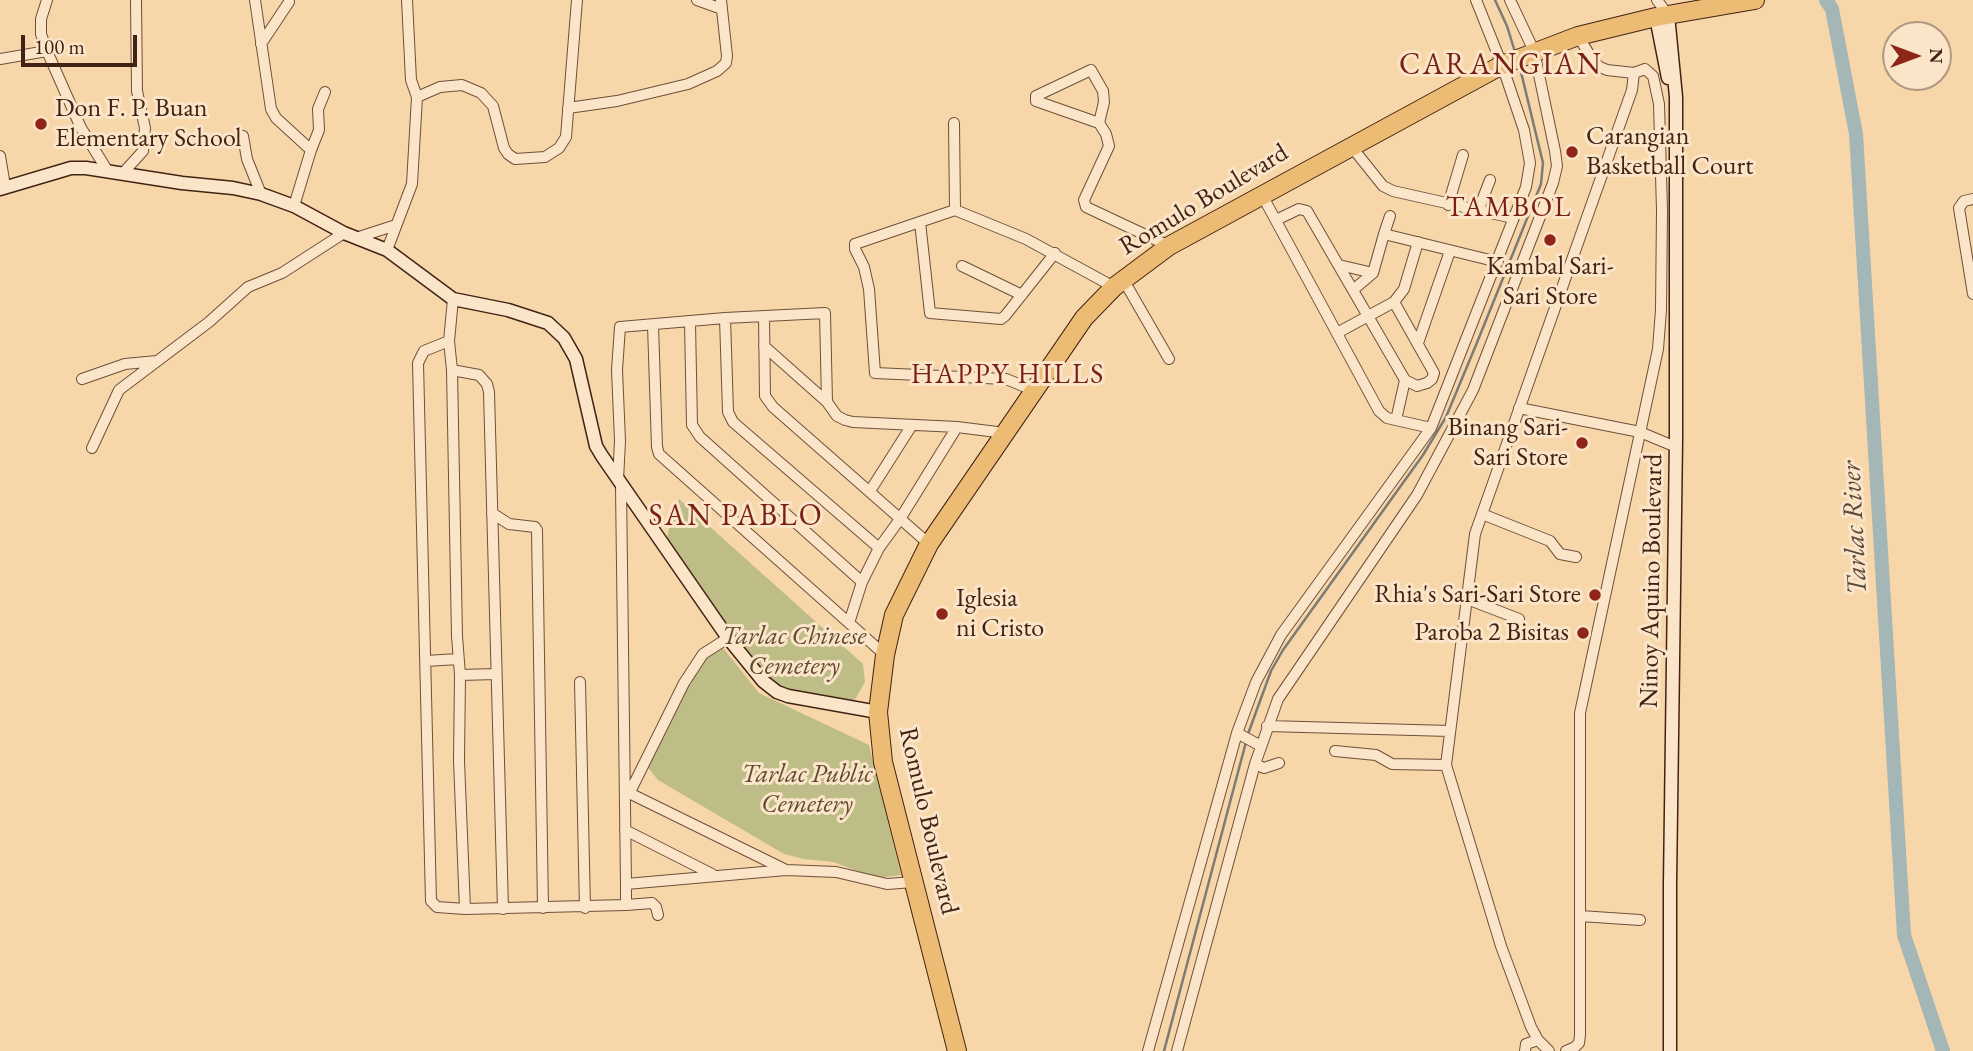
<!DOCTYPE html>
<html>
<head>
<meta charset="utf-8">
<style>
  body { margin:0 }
  #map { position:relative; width:1973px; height:1051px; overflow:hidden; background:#f7d7aa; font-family:"EB Garamond",serif }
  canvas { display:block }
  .north { position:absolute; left:1882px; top:21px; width:70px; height:70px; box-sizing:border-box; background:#fae5c8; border:2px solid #b09780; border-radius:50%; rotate:90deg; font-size:19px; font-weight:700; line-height:28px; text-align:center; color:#422214 }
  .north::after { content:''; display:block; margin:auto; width:24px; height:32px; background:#8f2418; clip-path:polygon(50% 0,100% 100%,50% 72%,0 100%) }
  .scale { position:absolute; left:21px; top:35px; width:116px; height:32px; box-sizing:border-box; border:4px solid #422214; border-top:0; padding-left:9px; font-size:21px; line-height:24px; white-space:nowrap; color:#422214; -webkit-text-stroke:5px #fae5c8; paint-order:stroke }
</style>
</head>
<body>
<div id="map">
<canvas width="1973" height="1051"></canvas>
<div class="north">N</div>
<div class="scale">100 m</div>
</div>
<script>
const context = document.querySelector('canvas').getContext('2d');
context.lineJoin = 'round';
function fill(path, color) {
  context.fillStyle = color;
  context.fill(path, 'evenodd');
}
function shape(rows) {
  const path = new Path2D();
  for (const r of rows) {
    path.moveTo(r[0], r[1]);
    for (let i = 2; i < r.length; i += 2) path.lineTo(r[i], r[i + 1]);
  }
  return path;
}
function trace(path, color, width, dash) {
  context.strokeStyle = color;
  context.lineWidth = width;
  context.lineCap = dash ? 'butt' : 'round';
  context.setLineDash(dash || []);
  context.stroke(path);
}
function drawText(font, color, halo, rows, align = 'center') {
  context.font = font + ' "EB Garamond",serif';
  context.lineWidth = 6;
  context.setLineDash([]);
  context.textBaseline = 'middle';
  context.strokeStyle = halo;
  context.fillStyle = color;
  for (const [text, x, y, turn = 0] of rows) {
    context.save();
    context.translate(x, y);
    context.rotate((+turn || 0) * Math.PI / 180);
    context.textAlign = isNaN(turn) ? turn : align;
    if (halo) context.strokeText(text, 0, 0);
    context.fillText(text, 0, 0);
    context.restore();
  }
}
const green = shape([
  [679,499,863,664,865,682,854,701,784,692,752,662,667,538,672,514],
  [719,643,759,693,869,745,901,875,876,878,833,862,804,859,784,854,658,780,645,764,705,652]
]);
const stream = shape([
  [1495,0,1507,26,1515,52],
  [1248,734,1271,671,1283,650,1423,455,1446,417,1476,345,1541,184,1543,163,1520,68],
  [1164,1051,1246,742]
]);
const river = shape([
  [1826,0,1832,9,1856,134,1904,935,1943,1051]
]);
const street = shape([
  [47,0,41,19,41,34,47,51,81,128,107,170],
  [255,0,271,109,276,118,311,150,294,206],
  [407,0,411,80,417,97],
  [697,0,722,9],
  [1657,0,1668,15],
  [261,44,289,2],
  [0,59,47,51],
  [568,108,617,101,688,84,717,71,726,63,727,56,721,0],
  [954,123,955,210],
  [1099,123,1104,102,1103,91,1091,70,1036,96,1036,101,1099,123,1106,134,1109,146,1084,200,1086,207,1169,246],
  [243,136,247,159,261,194],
  [1351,146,1383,186,1393,191,1513,218],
  [311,150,319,130,318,109,325,92],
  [0,156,5,186],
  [123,173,143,151,145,128,137,91,136,0],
  [1262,195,1379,411,1387,418,1431,428],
  [1973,199,1964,201,1959,208,1973,294],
  [1448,205,1463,155],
  [1478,211,1490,180],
  [1276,220,1299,209,1307,211,1405,380,1417,386,1427,383,1432,379,1434,373,1394,302],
  [920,222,930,313,1001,319,1005,316,1055,253],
  [1384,234,1390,216],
  [356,238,396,225],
  [387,250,412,184,417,97,440,87,462,85,481,93,493,106,504,148,508,154,515,159,545,157,559,148,566,137,577,0],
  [1339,265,1373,273],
  [962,266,1022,295],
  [1123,279,1169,359],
  [1353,290,1373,273,1384,234,1498,262],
  [453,299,449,341,452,370,457,636,460,675,459,761,465,909,626,905,626,884],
  [764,316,765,396,773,407,929,544],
  [725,318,728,412,733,422,879,548],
  [690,323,692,425,700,437,862,582],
  [653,325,657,447,659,454,885,655],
  [1337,333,1394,302,1404,289,1418,242],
  [449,341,424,351,418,363,431,901,437,907,465,909],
  [1418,343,1450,251],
  [764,346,827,402,837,416,845,420,853,422,957,427,1005,433],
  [452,370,479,375,487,384,489,392,503,909],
  [82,379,125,364,157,361],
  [1033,390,1006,379,875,373,869,289,864,267,855,249,855,244,955,210,1026,239,1114,287],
  [1519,408,1640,432,1676,447],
  [1396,420,1405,380],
  [92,448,119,390,209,322,248,287,282,273,344,233],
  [618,480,620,441,617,370,620,327,725,318,825,313,827,402],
  [621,486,626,884,786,870],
  [870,491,912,425],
  [492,513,509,524,535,527,537,530,543,908],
  [1482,514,1550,541,1560,554,1576,557],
  [1467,599,1519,619],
  [849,623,862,582,879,548,900,519,957,427],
  [426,661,458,659],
  [460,675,496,674],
  [580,682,585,908],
  [1267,726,1450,731],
  [1237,733,1261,746],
  [1335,751,1376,755,1392,764,1446,765],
  [1255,764,1264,768,1279,763],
  [625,791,786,870,836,872,887,884,913,882],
  [630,792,684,683,703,654,728,638],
  [625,830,712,874],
  [626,905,652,903,656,907,658,915],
  [1580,916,1640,920],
  [1148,1051,1237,733,1256,682,1281,635,1431,428,1526,187,1530,163,1524,130,1502,65,1476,0],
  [1177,1051,1255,764,1278,699,1417,495,1473,390,1553,183,1557,166,1555,151,1534,51,1510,0],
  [1525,1051,1526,1044,1538,1040],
  [1549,1051,1538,1040,1531,1027,1501,946,1446,765,1475,534,1632,90,1634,73],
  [1566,1051,1575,1047,1579,1043,1580,1035,1580,713,1658,349,1661,310,1662,210,1659,104,1653,76,1645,69,1634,73,1607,70,1600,67,1594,62,1578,36]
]);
const secondary = shape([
  [1668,15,1676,97,1676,439,1670,884,1670,1051],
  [1656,17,1668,78],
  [0,189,71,168,86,168,182,183,233,188,261,194,294,206,344,233,387,250,453,299,508,310,548,323,564,338,576,359,596,446,602,456,728,638,763,681,777,692,788,696,878,712]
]);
const highway = shape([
  [957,1051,883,762,878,712,885,655,894,615,929,544,1084,318,1114,287,1169,246,1502,65,1578,36,1656,17,1755,0]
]);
const markers = [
  [41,124,7,"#8f2418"],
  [1572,152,7,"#8f2418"],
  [1550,240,7,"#8f2418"],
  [1582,443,7,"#8f2418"],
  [1595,595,7,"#8f2418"],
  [942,614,7,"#8f2418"],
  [1583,633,7,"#8f2418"]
];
const poiNames = [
  ["Don F. P. Buan",55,109],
  ["Elementary School",55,139],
  ["Carangian",1586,137],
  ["Basketball Court",1586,167],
  ["Kambal Sari-",1550,267,"center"],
  ["Sari Store",1550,297,"center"],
  ["Binang Sari-",1568,428,"right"],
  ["Sari Store",1568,458,"right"],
  ["Rhia's Sari-Sari Store",1581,595,"right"],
  ["Iglesia",956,599],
  ["ni Cristo",956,629],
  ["Paroba 2 Bisitas",1569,633,"right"]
];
const streetNames = [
  ["Romulo Boulevard",1204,200,-31],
  ["Ninoy Aquino Boulevard",1652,581,-89],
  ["Romulo Boulevard",928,821,77]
];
const parkNames = [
  ["Tarlac Chinese",794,637],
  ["Cemetery",794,667],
  ["Tarlac Public",807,775],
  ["Cemetery",807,805]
];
const neighbourhoodNames = [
  ["TAMBOL",1509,208],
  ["HAPPY HILLS",1008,375]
];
const waterNames = [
  ["Tarlac River",1855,528,-93]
];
const quarterNames = [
  ["CARANGIAN",1501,66],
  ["SAN PABLO",736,517]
];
fill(green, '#bfbd87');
trace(stream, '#7d7b75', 2.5);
trace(river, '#a4b6b5', 14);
trace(street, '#6f4f3a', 12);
trace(secondary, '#422214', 15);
trace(highway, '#422214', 20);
trace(street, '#fae5c8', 10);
trace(secondary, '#fae5c8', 12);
trace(highway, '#ecbc75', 18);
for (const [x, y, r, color] of markers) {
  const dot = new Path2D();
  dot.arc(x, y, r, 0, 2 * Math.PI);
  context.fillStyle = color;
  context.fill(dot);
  trace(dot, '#fae5c8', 2.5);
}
drawText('26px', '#422214', '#fae5c8', poiNames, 'left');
drawText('26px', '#422214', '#fae5c8', streetNames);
drawText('italic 26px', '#614931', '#fae5c8', parkNames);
context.letterSpacing = '2px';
drawText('28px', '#7a1f14', '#fae5c8', neighbourhoodNames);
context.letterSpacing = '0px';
drawText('italic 28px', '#5a473c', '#fae5c8', waterNames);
context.letterSpacing = '2px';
drawText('30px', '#7a1f14', '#fae5c8', quarterNames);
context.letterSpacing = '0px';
</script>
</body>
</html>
